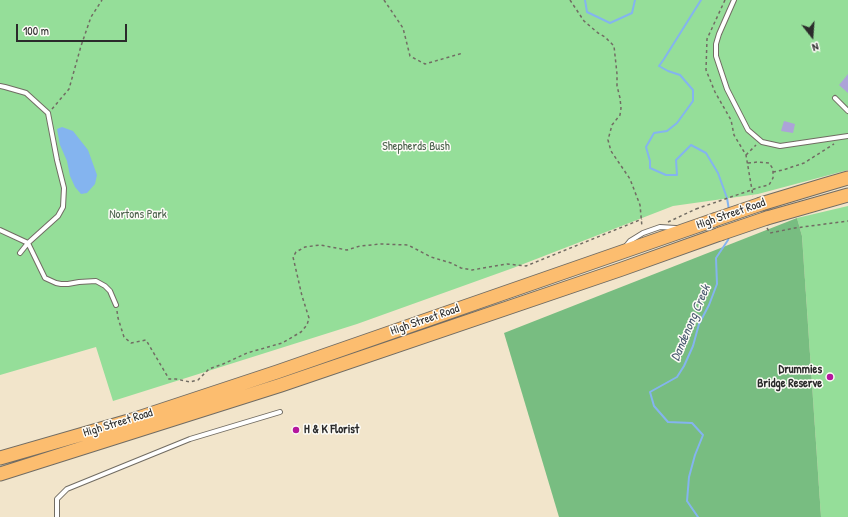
<!DOCTYPE html>
<html>
<head>
<meta charset="utf-8">
<style>
  body { margin:0 }
  #map { position:relative; width:848px; height:517px; overflow:hidden; background:#f2e5cb; font-family:"Patrick Hand",sans-serif }
  canvas { display:block }
  .north { position:absolute; left:792px; top:16px; width:40px; height:40px; -webkit-text-stroke:3px #fdfcf7; paint-order:stroke; rotate:163deg; font-size:11px; font-weight:700; line-height:16px; text-align:center; color:#2b2b2b }
  .north::after { content:''; display:block; margin:auto; width:14px; height:18px; background:#2b2b2b; clip-path:polygon(50% 0,100% 100%,50% 72%,0 100%) }
  .scale { position:absolute; left:16px; top:24px; width:111px; height:18px; box-sizing:border-box; border:2px solid #2b2b2b; border-top:0; padding-left:5px; font-size:12px; line-height:14px; white-space:nowrap; color:#2b2b2b; -webkit-text-stroke:3px #fdfcf7; paint-order:stroke }
</style>
</head>
<body>
<div id="map">
<canvas width="848" height="517"></canvas>
<div class="north">N</div>
<div class="scale">100 m</div>
</div>
<script>
const context = document.querySelector('canvas').getContext('2d');
context.lineJoin = 'round';
function fill(path, color) {
  context.fillStyle = color;
  context.fill(path, 'evenodd');
}
function shape(rows) {
  const path = new Path2D();
  for (const r of rows) {
    path.moveTo(r[0], r[1]);
    for (let i = 2; i < r.length; i += 2) path.lineTo(r[i], r[i + 1]);
  }
  return path;
}
function trace(path, color, width, dash) {
  context.strokeStyle = color;
  context.lineWidth = width;
  context.lineCap = dash ? 'butt' : 'round';
  context.setLineDash(dash || []);
  context.stroke(path);
}
function drawText(font, color, halo, rows, align = 'center') {
  context.font = font + ' "Patrick Hand",sans-serif';
  context.lineWidth = 3;
  context.setLineDash([]);
  context.textBaseline = 'middle';
  context.strokeStyle = halo;
  context.fillStyle = color;
  for (const [text, x, y, turn = 0] of rows) {
    context.save();
    context.translate(x, y);
    context.rotate((+turn || 0) * Math.PI / 180);
    context.textAlign = isNaN(turn) ? turn : align;
    if (halo) context.strokeText(text, 0, 0);
    context.fillText(text, 0, 0);
    context.restore();
  }
}
const green = shape([
  [0,0,848,0,848,170,758,194,673,206,513,268,357,324,113,401,96,347,0,375],
  [848,206,848,517,821,517,802,236,797,218]
]);
const forest = shape([
  [797,218,802,236,821,517,559,517,504,333]
]);
const water = shape([
  [62,127,73,131,88,150,97,175,95,184,87,193,81,194,75,187,70,176,67,161,60,145,57,129]
]);
const stream = shape([
  [585,0,587,12,610,23,632,13,635,0],
  [701,0,664,59,659,66,668,71,680,75,693,90,693,101,677,123,667,131,654,133,646,147,650,161,650,168,666,175,677,175,676,160,691,145,706,153,718,173,727,198,729,210],
  [698,517,687,501,689,477,695,455,703,435,692,423,668,422,654,406,650,392,677,377,684,366,693,346,699,324,709,305,717,284,716,258,728,240,729,236]
]);
const building = shape([
  [848,74,848,93,839,85],
  [784,121,795,124,793,133,781,131]
]);
const path = shape([
  [384,0,403,28,410,56,425,64,463,53],
  [570,0,584,21,598,33,605,37,614,46,617,74,617,86,620,98,621,108,620,115,612,125,608,140,611,151,630,179,640,205,642,227],
  [725,0,707,39,706,70,715,92,731,120,734,135,746,155,753,196],
  [52,109,69,89,81,46,91,17,102,0],
  [746,155,756,145],
  [748,163,758,162,769,163,773,169,773,178,769,185,760,187],
  [773,172,783,170,804,163,834,144],
  [668,222,696,209],
  [767,228,770,233,795,228,848,221],
  [117,311,118,318,124,337,131,343,146,340,169,379,176,379,190,382,198,380,209,369,223,364,247,353,282,343,301,332,307,325,309,318,302,296,293,257,296,252,305,247,320,245,347,250,360,246,381,244,408,245,431,257,451,263,461,268,472,270,507,264,526,266,642,219]
]);
const lane = shape([
  [734,0,719,34,716,44,716,56,727,89,748,130,762,142,780,146,848,136],
  [0,86,5,87,26,93,48,113,57,160,64,188,63,207,58,216,28,243,0,230],
  [835,98,848,111],
  [626,246,630,241,643,233,660,227,676,228],
  [20,253,28,243,45,278,56,283,61,284,68,284,79,282,96,281,105,286,110,291,116,305],
  [57,517,57,499,67,489,190,439,280,412]
]);
const primary = shape([
  [761,204,824,185,848,178],
  [767,218,848,195],
  [0,458,132,420,277,372,714,220],
  [0,474,281,385,622,269,720,234]
]);
const pathBridge = shape([
  [696,209,760,187]
]);
const primaryBridge = shape([
  [714,220,761,204],
  [720,234,767,218]
]);
const markers = [
  [830,377,4,"#b5179e"],
  [296,430,4,"#b5179e"]
];
const parkNames = [
  ["Shepherds Bush",416,147],
  ["Nortons Park",138,215]
];
const streetNames = [
  ["High Street Road",731,214,-19],
  ["High Street Road",425,320,-19],
  ["High Street Road",118,423,-17]
];
const poiNames = [
  ["Drummies",822,370],
  ["Bridge Reserve",822,384],
  ["H & K Florist",304,430,"left"]
];
const waterNames = [
  ["Dandenong Creek",691,323,-67]
];
fill(green, '#95de99');
fill(forest, '#78bd81');
fill(water, '#84b4ef');
trace(stream, '#84b4ef', 2);
fill(building, '#aca3d8');
trace(lane, '#716c63', 6);
trace(primary, '#716c63', 15);
trace(path, '#716c63', 1.5, [3, 3]);
trace(lane, '#fff', 4);
trace(primary, '#fcbd6f', 13);
trace(primaryBridge, '#716c63', 15, []);
trace(pathBridge, '#716c63', 1.5, [3, 3]);
trace(primaryBridge, '#fcbd6f', 13);
for (const [x, y, r, color] of markers) {
  const dot = new Path2D();
  dot.arc(x, y, r, 0, 2 * Math.PI);
  context.fillStyle = color;
  context.fill(dot);
  trace(dot, '#fdfcf7', 1.5);
}
drawText('12px', '#4b614c', '#fdfcf7', parkNames);
drawText('12px', '#2b2b2b', '#fdfcf7', streetNames);
drawText('bold 12px', '#2b2b2b', '#fdfcf7', poiNames, 'right');
drawText('italic 13px', '#4a5b70', '#fdfcf7', waterNames);
</script>
</body>
</html>
